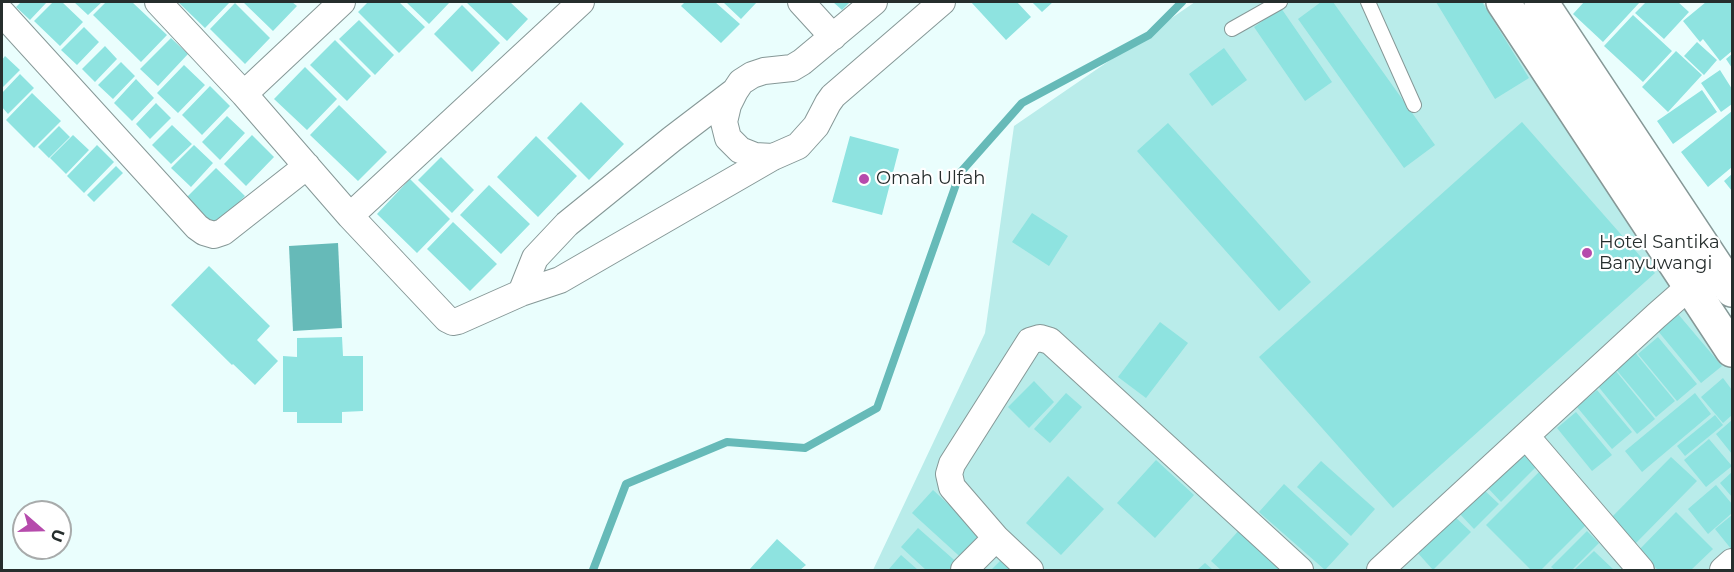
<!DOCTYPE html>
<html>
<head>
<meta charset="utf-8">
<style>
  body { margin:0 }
  #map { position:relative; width:1734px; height:572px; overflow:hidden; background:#eafefd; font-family:Montserrat,sans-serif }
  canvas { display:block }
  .frame { position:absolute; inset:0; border:3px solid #262e2d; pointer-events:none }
  .north { position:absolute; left:12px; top:500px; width:60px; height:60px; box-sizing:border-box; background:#fff; border:2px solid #a8abab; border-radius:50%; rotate:110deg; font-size:16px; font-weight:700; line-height:24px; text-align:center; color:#262e2d }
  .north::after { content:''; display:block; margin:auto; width:21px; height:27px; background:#b64bac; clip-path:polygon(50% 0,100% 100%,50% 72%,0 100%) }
</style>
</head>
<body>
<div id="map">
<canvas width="1734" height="572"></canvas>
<div class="frame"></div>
<div class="north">U</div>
</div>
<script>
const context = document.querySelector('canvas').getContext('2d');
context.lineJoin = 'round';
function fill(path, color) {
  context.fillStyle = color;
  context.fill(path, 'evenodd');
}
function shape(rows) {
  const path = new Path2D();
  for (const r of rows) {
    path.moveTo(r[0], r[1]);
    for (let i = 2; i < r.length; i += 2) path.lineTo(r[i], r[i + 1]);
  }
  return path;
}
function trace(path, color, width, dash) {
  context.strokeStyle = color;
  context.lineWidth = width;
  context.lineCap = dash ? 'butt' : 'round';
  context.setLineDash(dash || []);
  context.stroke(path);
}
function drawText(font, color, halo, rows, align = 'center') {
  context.font = font + ' Montserrat,sans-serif';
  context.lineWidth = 4.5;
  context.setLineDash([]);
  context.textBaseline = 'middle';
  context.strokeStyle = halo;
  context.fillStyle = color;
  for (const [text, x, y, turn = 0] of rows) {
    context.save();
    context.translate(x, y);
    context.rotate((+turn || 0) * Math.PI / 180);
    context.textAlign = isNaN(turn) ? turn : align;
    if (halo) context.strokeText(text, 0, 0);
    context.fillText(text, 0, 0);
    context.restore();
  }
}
const green = shape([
  [1195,2,1483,2,1732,341,1732,570,873,570,985,333,1014,126]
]);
const water = shape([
  [338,243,342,328,293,331,289,246]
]);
const stream = shape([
  [593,570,626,484,727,442,805,448,877,408,960,173,1022,103,1149,35,1182,2]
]);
const building = shape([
  [21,2,47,2,30,20,16,7],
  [53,2,62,2,83,22,60,46,34,21],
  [74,2,102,2,88,15],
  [106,2,132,2,167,35,141,62,93,15],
  [178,2,230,2,205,28],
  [243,2,292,2,297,6,273,31],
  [368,2,399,2,425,27,399,53,358,12],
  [406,2,450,2,429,24],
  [466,2,510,2,528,19,507,41],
  [685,2,715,2,740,24,721,43,681,6],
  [723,2,757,2,741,19],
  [833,2,850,2,842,10],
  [971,2,1017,2,1031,17,1006,40],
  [1032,2,1053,2,1042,12],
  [1321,2,1333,2,1435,145,1404,168,1298,19],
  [1436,2,1482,2,1529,78,1495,99],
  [1584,2,1640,2,1603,42,1573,14],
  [1646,2,1678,2,1689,12,1664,39,1635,13],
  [1706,2,1732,2,1732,51,1720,61,1703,39,1700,42,1683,21],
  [235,3,270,38,245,64,210,29],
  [462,5,500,43,472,72,434,34],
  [1281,8,1332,82,1305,101,1254,27],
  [1633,15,1672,51,1643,82,1604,46],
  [359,20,394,55,375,75,339,39],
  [84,27,99,42,77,65,61,50],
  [171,38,188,54,158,86,140,69],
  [335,40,371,76,347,101,310,65],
  [1697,42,1717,60,1704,75,1684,56],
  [105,46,117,59,95,82,82,69],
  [1224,48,1247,80,1212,106,1189,74],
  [1676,51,1702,75,1668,112,1642,87],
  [1732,54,1732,68,1726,59],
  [5,56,20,70,2,88,2,60],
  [121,62,135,76,113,99,98,85],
  [184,65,205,85,178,113,157,93],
  [305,67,337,99,307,130,274,99],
  [1720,70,1732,89,1732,104,1721,112,1701,83],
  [20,74,34,88,8,114,2,107,2,93],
  [136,79,154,98,132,121,114,103],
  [210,86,230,106,202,135,182,115],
  [1702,90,1717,112,1673,144,1657,121],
  [32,93,61,121,34,148,6,120],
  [581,102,624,144,589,180,547,138],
  [156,103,171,118,150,139,136,124],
  [339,105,387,152,358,181,310,135],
  [1732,111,1732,167,1708,187,1681,152],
  [227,116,245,133,220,160,202,142],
  [1522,122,1655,273,1393,508,1259,357],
  [1168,123,1311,282,1279,311,1137,151],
  [172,125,192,144,171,164,152,145],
  [59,126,70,137,49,158,38,147],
  [73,135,89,150,66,174,50,158],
  [252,135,274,157,246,186,224,164],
  [536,136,577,176,538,217,497,177],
  [850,136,899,149,882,215,832,202],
  [97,145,114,162,84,193,67,176],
  [194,145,213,163,191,187,171,168],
  [441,157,474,190,452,213,418,180],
  [116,166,123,173,94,202,87,195],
  [216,168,245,196,214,229,184,200],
  [1732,174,1732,191,1724,181],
  [410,179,450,219,417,253,377,214],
  [489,185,530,224,501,254,460,215],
  [1032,213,1068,236,1049,266,1012,242],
  [453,222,497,264,470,291,427,249],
  [209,266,270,326,257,340,278,361,255,385,233,364,232,365,171,305],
  [1678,314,1722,366,1701,383,1658,331],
  [1160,322,1188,343,1146,398,1118,377],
  [342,337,343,356,363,356,363,411,342,412,342,423,297,423,297,412,283,412,283,356,297,357,297,338],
  [1658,337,1697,384,1677,401,1638,354],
  [1633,350,1675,401,1656,417,1614,367],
  [1615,370,1655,419,1637,434,1597,385],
  [1723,378,1732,390,1732,415,1723,423,1701,397],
  [1034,381,1054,402,1029,428,1008,407],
  [1597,390,1632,432,1612,449,1577,407],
  [1066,393,1082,407,1050,443,1034,429],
  [1695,393,1711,414,1642,472,1625,451],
  [1576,412,1612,455,1592,471,1557,428],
  [1715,415,1723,425,1685,456,1677,446],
  [1732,420,1732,454,1716,434],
  [1709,439,1732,466,1706,487,1684,460],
  [1522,451,1537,466,1501,502,1487,487],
  [1671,457,1697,481,1634,545,1609,520],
  [1156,460,1194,495,1155,538,1117,503],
  [1321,461,1375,509,1351,536,1297,487],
  [1542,469,1592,519,1541,570,1531,570,1486,525],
  [1732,472,1732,497,1720,483],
  [1068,476,1104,509,1061,555,1026,523],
  [1284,484,1349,544,1325,570,1259,512],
  [1716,485,1732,504,1732,513,1708,534,1688,509],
  [1483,489,1499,504,1474,529,1459,513],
  [933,490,988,541,968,564,912,513],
  [1676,512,1713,549,1691,570,1658,570,1638,551],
  [1453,515,1471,532,1433,570,1417,552],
  [1732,515,1732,550,1715,529],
  [1242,527,1289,570,1221,570,1211,561],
  [918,528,961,566,957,570,926,570,901,547],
  [1587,531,1599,543,1572,570,1555,570,1551,567],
  [777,539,806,565,800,570,749,570],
  [1594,551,1614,570,1574,570],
  [901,555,918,570,891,570,889,569],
  [1003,558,1016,570,991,570],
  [1205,563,1213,570,1197,570]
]);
const lane = shape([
  [1368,2,1414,105],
  [1232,29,1280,2]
]);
const street = shape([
  [158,2,244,94,350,216,447,319,453,322,458,321,521,293,560,280,773,157,798,146,816,126,828,103,833,96,942,2],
  [801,2,833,37],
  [2,13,197,227,204,232,214,235,223,232,307,166],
  [244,94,342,2],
  [773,157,755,156,740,150,728,138,724,122,728,105,735,91,741,82,752,75,764,71,792,68,802,62,874,2],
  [350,216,581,2],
  [521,293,535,258,567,224,672,139,735,91],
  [1526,436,1641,570],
  [964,570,996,538],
  [1030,570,996,538,952,487,949,474,952,464,1030,341,1040,338,1050,341,1300,570],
  [1380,570,1656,316,1689,287],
  [1723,570,1732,562]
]);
const highway = shape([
  [1503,2,1732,350],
  [1541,2,1732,290]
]);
const markers = [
  [864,179,6,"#b64bac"],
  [1587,253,6,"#b64bac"]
];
const poiNames = [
  ["Omah Ulfah",876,179],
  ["Hotel Santika",1599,243],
  ["Banyuwangi",1599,264]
];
fill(green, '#b9ecea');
fill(water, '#66bab8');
trace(stream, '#66bab8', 8);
fill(building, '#8ee3e0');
trace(lane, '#869897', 16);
trace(street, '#869897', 28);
trace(highway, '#869897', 36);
trace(lane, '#fff', 14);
trace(street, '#fff', 26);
trace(highway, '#fff', 33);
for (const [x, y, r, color] of markers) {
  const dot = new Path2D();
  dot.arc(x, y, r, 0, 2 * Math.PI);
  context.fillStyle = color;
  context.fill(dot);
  trace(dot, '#fff', 2);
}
drawText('18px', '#262e2d', '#fff', poiNames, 'left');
</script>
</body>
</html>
